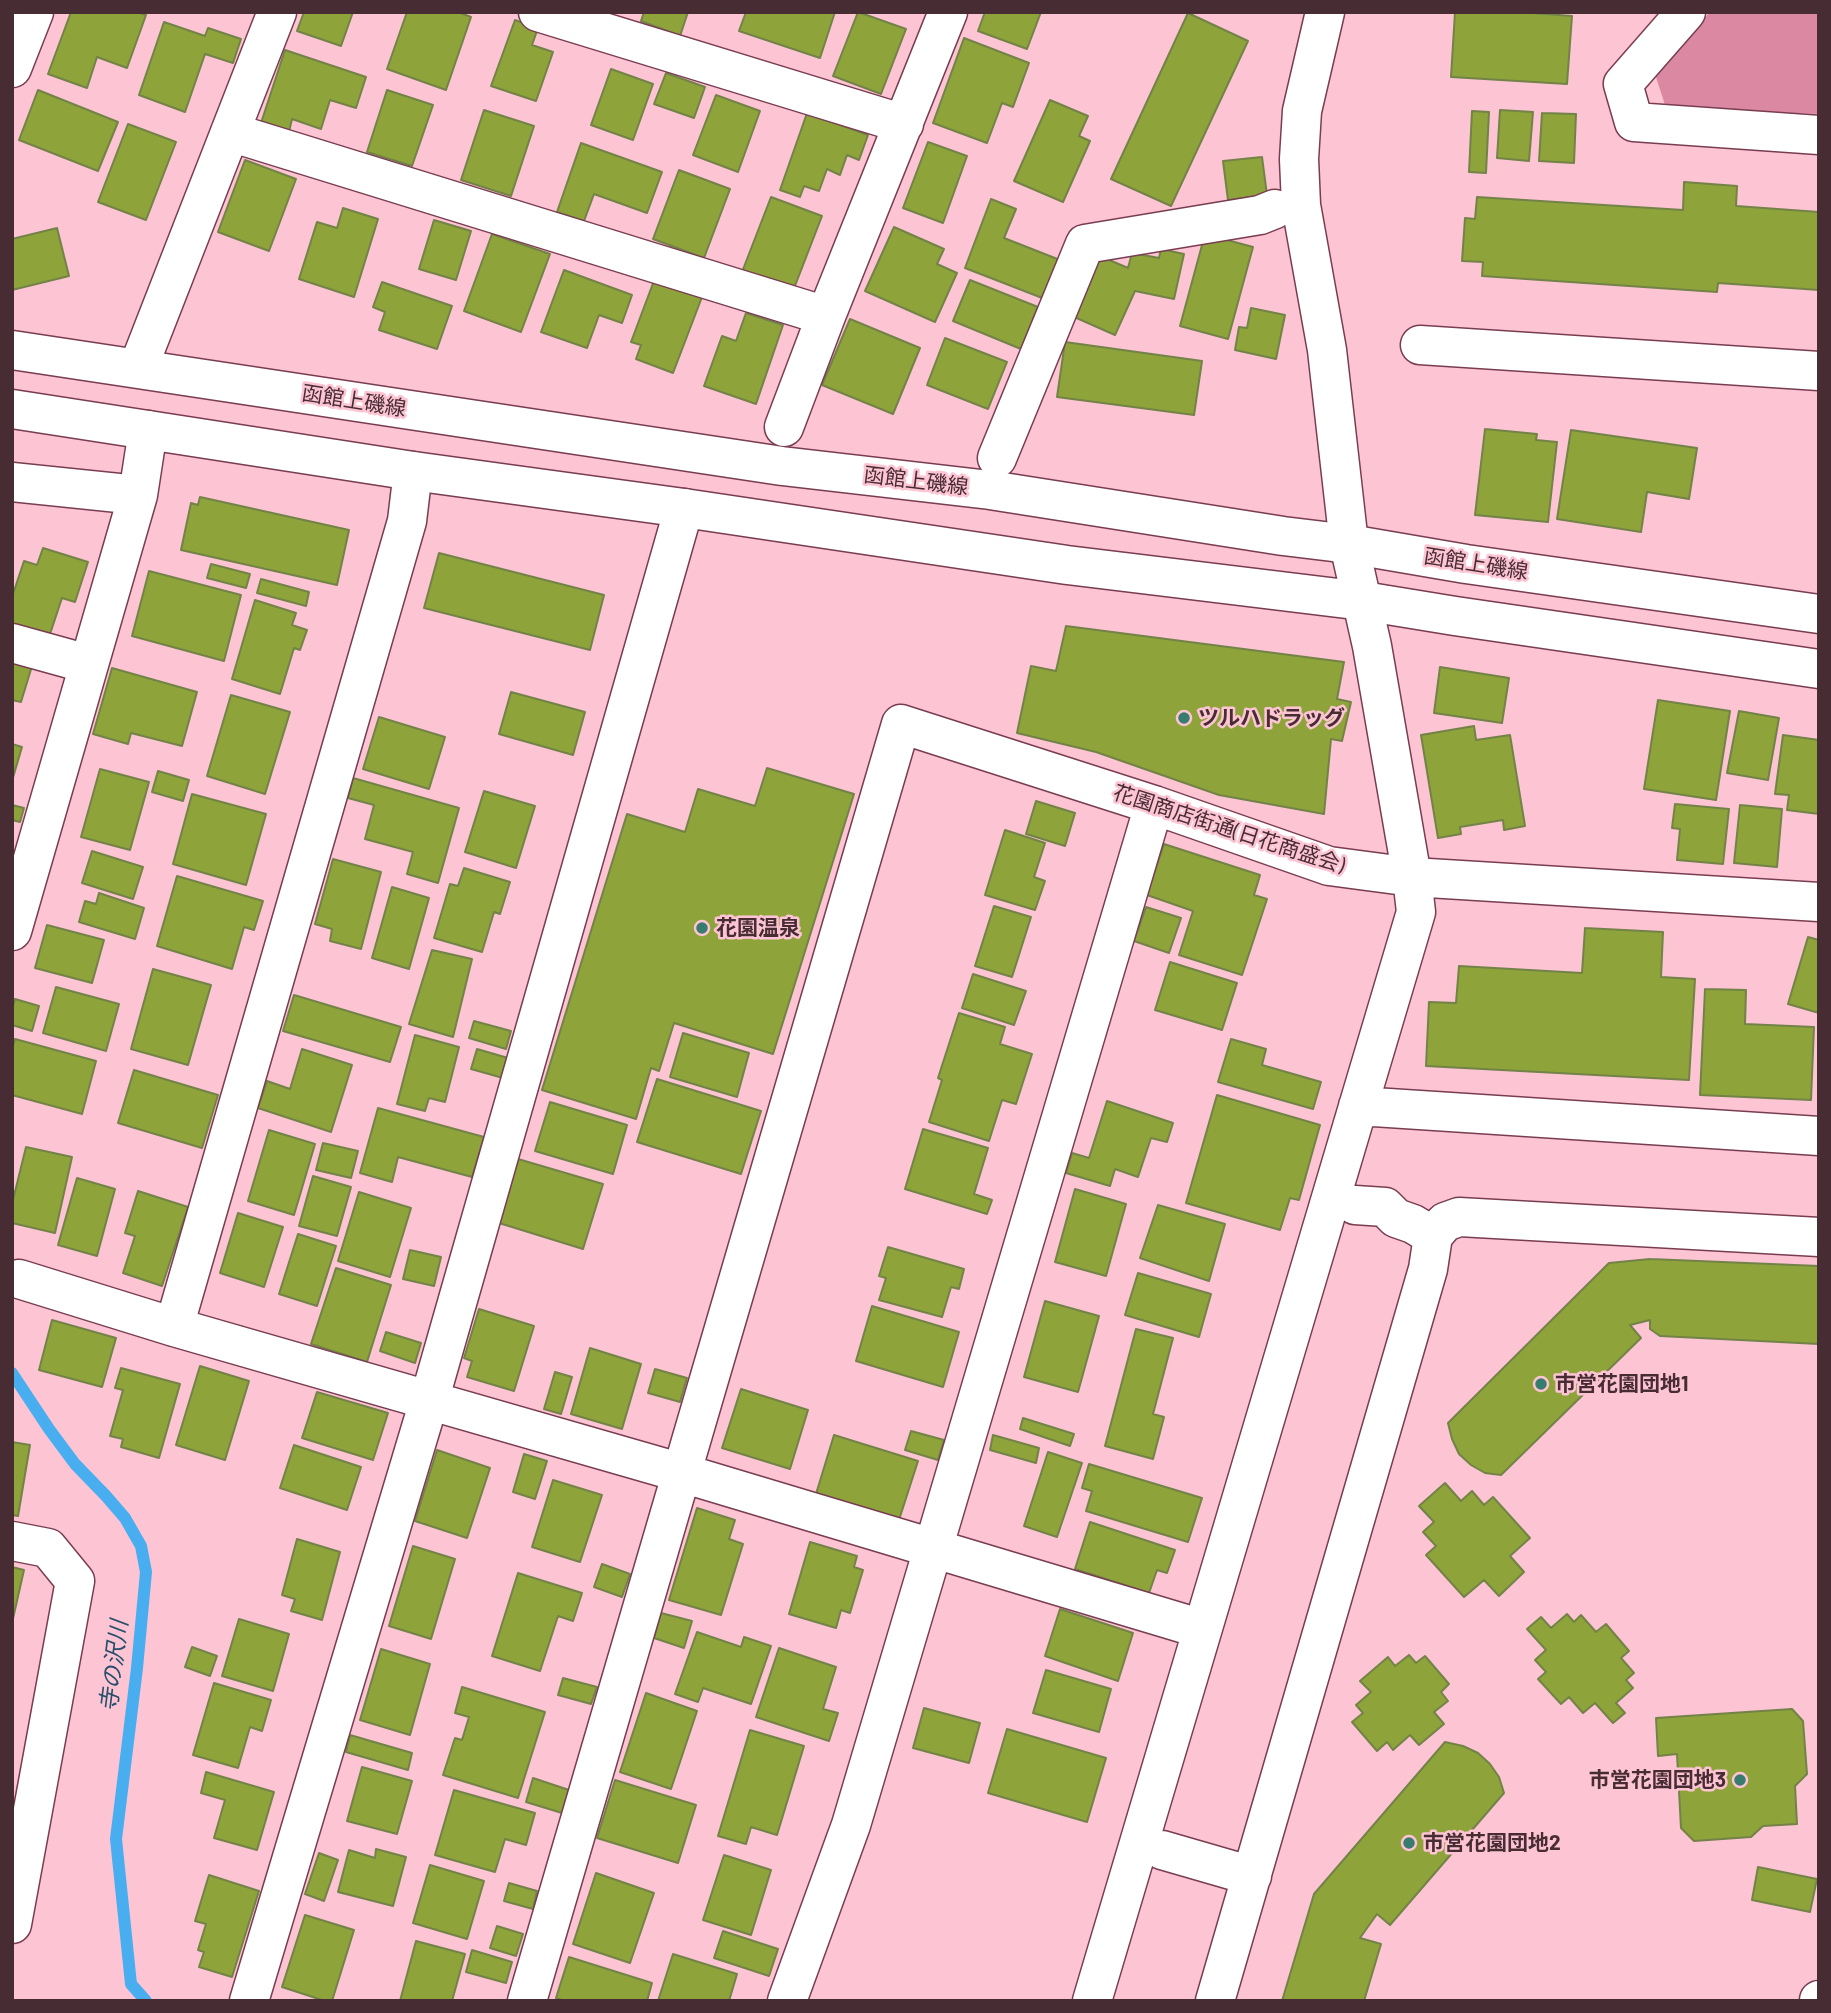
<!DOCTYPE html>
<html>
<head>
<meta charset="utf-8">
<style>
  body { margin:0 }
  #map { position:relative; width:1831px; height:2013px; overflow:hidden; background:#fdc4d4; font-family:Barlow,sans-serif }
  canvas { display:block }
  .frame { position:absolute; inset:0; border:14px solid #472c34; pointer-events:none }
</style>
</head>
<body>
<div id="map">
<canvas width="1831" height="2013"></canvas>
<div class="frame"></div>
</div>
<script>
const context = document.querySelector('canvas').getContext('2d');
context.lineJoin = 'round';
function fill(path, color) {
  context.fillStyle = color;
  context.fill(path, 'evenodd');
}
function shape(rows) {
  const path = new Path2D();
  for (const r of rows) {
    path.moveTo(r[0], r[1]);
    for (let i = 2; i < r.length; i += 2) path.lineTo(r[i], r[i + 1]);
  }
  return path;
}
function trace(path, color, width, dash) {
  context.strokeStyle = color;
  context.lineWidth = width;
  context.lineCap = dash ? 'butt' : 'round';
  context.setLineDash(dash || []);
  context.stroke(path);
}
function drawText(font, color, halo, rows, align = 'center') {
  context.font = font + ' Barlow,"Noto Sans JP",sans-serif';
  context.lineWidth = 5;
  context.setLineDash([]);
  context.textBaseline = 'middle';
  context.strokeStyle = halo;
  context.fillStyle = color;
  for (const [text, x, y, turn = 0] of rows) {
    context.save();
    context.translate(x, y);
    context.rotate((+turn || 0) * Math.PI / 180);
    context.textAlign = isNaN(turn) ? turn : align;
    if (halo) context.strokeText(text, 0, 0);
    context.fillText(text, 0, 0);
    context.restore();
  }
}
const green = shape([
  [1710,12,1819,12,1819,114,1666,108,1655,74]
]);
const stream = shape([
  [12,1373,49,1429,75,1464,106,1496,125,1518,141,1546,146,1572,137,1668,116,1839,131,1984,146,2001]
]);
const building = shape([
  [71,12,137,12,146,15,127,68,97,57,87,88,48,74,71,12],
  [304,12,353,12,341,46,297,31,304,12],
  [407,12,458,12,471,17,446,90,387,69,407,12],
  [644,12,688,12,680,36,641,21,644,12],
  [746,12,835,12,820,58,739,31,746,12],
  [858,12,906,29,881,94,833,76,858,12],
  [985,12,1041,12,1027,49,978,31,985,12],
  [1455,12,1519,12,1572,16,1567,84,1451,77,1455,12],
  [1188,13,1248,41,1171,206,1111,179,1188,13],
  [515,20,538,28,532,45,553,52,536,101,491,86,515,20],
  [164,22,205,36,208,28,241,39,233,63,205,54,185,112,139,95,164,22],
  [964,38,1029,63,1013,107,1002,103,987,143,933,123,964,38],
  [285,50,366,77,356,108,330,100,321,129,292,119,289,132,261,123,285,50],
  [611,69,653,84,633,140,591,125,611,69],
  [666,73,705,87,694,118,654,104,666,73],
  [38,90,118,122,98,171,19,140,38,90],
  [387,90,433,105,412,166,367,152,387,90],
  [716,95,760,111,738,172,693,155,716,95],
  [1050,100,1088,116,1079,136,1090,141,1063,202,1014,181,1050,100],
  [484,110,534,126,511,196,461,180,484,110],
  [1500,110,1533,112,1529,161,1497,158,1500,110],
  [1472,111,1489,112,1486,173,1469,172,1472,111],
  [807,113,868,135,859,160,847,155,840,175,827,169,819,191,804,186,800,197,780,190,807,113],
  [1542,113,1576,114,1574,163,1539,161,1542,113],
  [128,124,176,142,146,220,98,202,128,124],
  [928,142,967,156,943,223,903,208,928,142],
  [581,143,662,172,647,213,594,194,584,221,557,212,581,143],
  [1262,157,1267,195,1228,200,1223,161,1262,157],
  [245,160,296,179,269,251,218,232,245,160],
  [679,170,730,189,704,258,653,239,679,170],
  [1684,182,1737,186,1736,206,1819,212,1819,290,1718,283,1717,292,1482,276,1483,262,1462,261,1465,218,1475,219,1477,197,1683,210,1684,182],
  [771,197,822,216,793,291,742,272,771,197],
  [991,199,1016,209,1004,238,1065,262,1050,301,965,268,991,199],
  [343,208,378,219,354,297,299,279,317,222,337,228,343,208],
  [434,220,471,231,456,280,419,269,434,220],
  [894,227,944,249,937,264,957,273,935,322,865,291,894,227],
  [57,228,69,276,12,290,12,239,57,228],
  [492,234,550,254,521,332,464,311,492,234],
  [1205,234,1253,247,1228,339,1180,326,1205,234],
  [1161,249,1184,254,1174,299,1135,291,1115,335,1072,316,1100,256,1128,268,1132,253,1159,258,1161,249],
  [564,270,632,295,622,323,599,315,587,348,541,332,564,270],
  [655,278,702,297,673,373,636,359,641,345,631,342,655,278],
  [970,280,1038,307,1021,349,953,321,970,280],
  [382,282,452,306,437,349,379,330,385,312,373,307,382,282],
  [1251,308,1285,315,1276,359,1235,350,1239,327,1247,328,1251,308],
  [746,313,783,325,756,404,704,386,722,336,736,341,746,313],
  [850,319,920,348,893,414,822,385,850,319],
  [945,338,1007,362,988,409,927,385,945,338],
  [1065,342,1202,361,1194,415,1057,397,1065,342],
  [1485,429,1537,434,1536,440,1557,442,1548,522,1475,515,1485,429],
  [1571,430,1697,448,1689,499,1647,492,1641,532,1557,519,1571,430],
  [200,497,349,530,337,585,181,550,191,503,198,505,200,497],
  [43,548,88,562,75,602,62,598,46,646,12,635,12,597,24,561,37,565,43,548],
  [439,553,604,595,590,650,424,608,439,553],
  [211,564,250,574,246,588,207,578,211,564],
  [149,571,241,595,224,661,132,636,149,571],
  [261,579,309,592,306,606,257,593,261,579],
  [255,600,296,613,292,625,307,630,300,650,294,648,280,694,232,679,255,600],
  [1066,626,1344,662,1337,699,1351,702,1342,741,1331,739,1324,814,1219,795,1096,752,1017,733,1031,666,1056,671,1066,626],
  [12,660,32,666,21,702,12,700,12,660],
  [1440,667,1509,678,1502,723,1434,713,1440,667],
  [112,668,197,692,182,746,131,733,128,744,93,734,112,668],
  [511,692,585,712,573,755,499,734,511,692],
  [231,695,290,712,265,794,207,776,231,695],
  [1658,700,1730,711,1716,800,1644,789,1658,700],
  [1739,711,1779,718,1768,780,1727,773,1739,711],
  [379,717,445,737,429,789,363,769,379,717],
  [1474,726,1476,740,1510,735,1525,826,1504,830,1503,820,1460,827,1461,834,1438,838,1421,735,1474,726],
  [1783,735,1819,740,1819,814,1787,810,1789,795,1775,794,1783,735],
  [12,744,22,747,12,781,12,744],
  [767,768,854,794,773,1054,674,1023,659,1071,651,1068,636,1119,542,1090,627,814,685,832,698,789,755,806,767,768],
  [100,769,149,782,130,850,81,837,100,769],
  [158,771,189,780,183,801,152,792,158,771],
  [353,778,459,808,438,883,407,874,413,852,365,839,374,805,348,798,353,778],
  [484,791,535,806,516,868,465,852,484,791],
  [192,794,266,814,246,885,173,864,192,794],
  [1036,801,1075,813,1065,846,1026,834,1036,801],
  [1675,804,1729,809,1723,864,1677,860,1680,829,1672,828,1675,804],
  [12,805,24,808,20,822,12,820,12,805],
  [1740,805,1782,809,1777,867,1734,863,1740,805],
  [1005,830,1045,843,1034,877,1045,881,1035,910,985,895,1005,830],
  [1164,844,1260,875,1254,895,1267,899,1242,975,1179,955,1193,911,1147,895,1164,844],
  [92,851,143,867,133,899,82,883,92,851],
  [333,859,381,872,361,949,330,941,332,929,315,924,333,859],
  [464,868,510,882,500,914,494,912,482,952,434,938,450,884,458,886,464,868],
  [177,876,263,901,254,930,244,927,232,969,157,946,177,876],
  [392,887,429,898,409,969,372,958,392,887],
  [99,893,144,908,135,939,79,922,85,901,96,904,99,893],
  [994,906,1031,917,1012,977,975,966,994,906],
  [1146,907,1181,918,1169,953,1134,941,1146,907],
  [47,925,104,940,92,983,35,968,47,925],
  [1585,928,1663,932,1661,977,1695,979,1689,1080,1426,1066,1429,1002,1456,1003,1459,966,1582,973,1585,928],
  [1808,937,1819,940,1819,1013,1788,1004,1808,937],
  [432,950,472,959,453,1037,409,1024,432,950],
  [1170,962,1237,983,1222,1030,1155,1010,1170,962],
  [153,969,211,985,188,1065,131,1049,153,969],
  [973,974,1026,991,1014,1025,962,1008,973,974],
  [56,987,119,1004,106,1051,43,1033,56,987],
  [1705,989,1746,990,1745,1024,1814,1027,1811,1100,1700,1095,1705,989],
  [294,995,401,1027,390,1062,283,1031,294,995],
  [15,999,39,1006,32,1031,12,1025,12,1010,15,999],
  [959,1013,1005,1027,1000,1044,1032,1054,1016,1104,1002,1100,989,1141,929,1122,942,1080,938,1078,959,1013],
  [474,1021,511,1031,506,1049,469,1038,474,1021],
  [683,1033,749,1053,737,1097,670,1077,683,1033],
  [415,1035,459,1047,445,1102,429,1098,425,1111,397,1104,415,1035],
  [15,1039,96,1061,82,1114,12,1095,12,1050,15,1039],
  [1231,1039,1266,1049,1262,1065,1321,1082,1313,1109,1218,1082,1231,1039],
  [302,1049,352,1065,331,1132,258,1108,267,1081,290,1089,302,1049],
  [477,1049,508,1058,503,1078,471,1069,477,1049],
  [134,1070,218,1095,202,1148,118,1123,134,1070],
  [657,1079,761,1111,741,1174,637,1142,657,1079],
  [1217,1095,1320,1125,1299,1200,1290,1198,1280,1230,1186,1203,1217,1095],
  [1107,1101,1173,1123,1167,1142,1151,1138,1138,1177,1115,1169,1110,1186,1066,1173,1072,1153,1089,1158,1107,1101],
  [550,1102,627,1125,613,1174,535,1151,550,1102],
  [378,1108,484,1137,472,1177,398,1157,392,1182,360,1173,378,1108],
  [923,1129,988,1148,974,1194,992,1200,987,1214,905,1189,923,1129],
  [269,1130,315,1144,294,1215,248,1201,269,1130],
  [323,1143,358,1151,351,1178,316,1170,323,1143],
  [26,1147,72,1157,55,1233,12,1223,12,1204,26,1147],
  [518,1159,603,1184,583,1249,499,1223,518,1159],
  [313,1176,351,1187,337,1236,299,1226,313,1176],
  [77,1178,115,1189,97,1256,58,1245,77,1178],
  [1075,1189,1126,1204,1106,1276,1055,1262,1075,1189],
  [138,1191,188,1207,162,1286,123,1273,135,1236,125,1233,138,1191],
  [359,1192,411,1208,390,1277,338,1261,359,1192],
  [1158,1205,1225,1224,1209,1281,1140,1258,1158,1205],
  [238,1213,283,1227,264,1287,220,1273,238,1213],
  [298,1234,336,1246,317,1306,279,1294,298,1234],
  [888,1247,964,1269,959,1289,951,1287,942,1317,879,1300,886,1278,879,1276,888,1247],
  [410,1250,441,1257,434,1286,403,1279,410,1250],
  [1650,1259,1819,1266,1819,1344,1660,1336,1650,1329,1650,1320,1630,1325,1641,1338,1501,1475,1485,1473,1471,1465,1459,1454,1452,1439,1448,1423,1609,1263,1650,1259],
  [336,1268,391,1285,367,1362,311,1344,336,1268],
  [1138,1273,1211,1294,1199,1337,1125,1315,1138,1273],
  [1045,1301,1099,1316,1078,1392,1024,1377,1045,1301],
  [872,1306,959,1332,943,1387,856,1361,872,1306],
  [479,1309,534,1326,514,1391,467,1377,472,1361,464,1358,479,1309],
  [52,1320,116,1338,102,1387,39,1370,52,1320],
  [1136,1329,1173,1338,1153,1414,1164,1417,1153,1459,1105,1446,1136,1329],
  [386,1332,421,1343,415,1363,380,1351,386,1332],
  [590,1348,641,1364,622,1429,571,1414,590,1348],
  [200,1366,249,1381,225,1460,176,1445,200,1366],
  [121,1368,180,1384,159,1458,121,1447,123,1439,110,1436,123,1390,115,1388,121,1368],
  [655,1369,687,1378,680,1402,648,1393,655,1369],
  [555,1372,572,1377,561,1414,544,1409,555,1372],
  [741,1389,808,1410,790,1469,722,1448,741,1389],
  [317,1392,388,1413,373,1460,302,1438,317,1392],
  [1023,1418,1074,1434,1070,1446,1020,1429,1023,1418],
  [911,1431,944,1440,938,1460,905,1450,911,1431],
  [834,1435,918,1461,899,1520,816,1494,834,1435],
  [993,1435,1039,1448,1036,1463,990,1450,993,1435],
  [12,1442,30,1445,18,1516,12,1515,12,1442],
  [294,1445,361,1467,347,1510,280,1488,294,1445],
  [437,1450,490,1468,467,1538,415,1521,437,1450],
  [1048,1452,1082,1463,1057,1537,1024,1526,1048,1452],
  [524,1454,547,1461,535,1499,513,1492,524,1454],
  [1089,1464,1202,1498,1188,1542,1086,1511,1092,1491,1082,1488,1089,1464],
  [553,1480,602,1495,580,1562,532,1547,553,1480],
  [1445,1483,1461,1501,1472,1491,1484,1505,1493,1497,1530,1538,1510,1556,1524,1572,1499,1596,1484,1580,1464,1597,1426,1555,1436,1546,1423,1532,1434,1522,1419,1506,1445,1483],
  [697,1508,735,1520,729,1539,743,1544,721,1615,669,1600,697,1508],
  [1090,1522,1175,1550,1167,1573,1157,1570,1149,1593,1075,1569,1090,1522],
  [297,1539,340,1552,322,1620,291,1611,295,1599,282,1595,297,1539],
  [810,1542,857,1556,854,1567,863,1570,850,1613,841,1610,836,1628,789,1614,810,1542],
  [413,1546,455,1559,431,1639,389,1626,413,1546],
  [602,1564,630,1574,622,1597,594,1587,602,1564],
  [12,1567,24,1570,12,1623,12,1567],
  [518,1573,582,1593,573,1621,558,1616,540,1671,492,1656,518,1573],
  [1060,1609,1133,1633,1118,1681,1045,1656,1060,1609],
  [661,1613,692,1621,684,1648,654,1638,661,1613],
  [1567,1614,1574,1622,1581,1615,1596,1632,1606,1624,1629,1651,1621,1658,1634,1673,1626,1680,1633,1688,1616,1703,1625,1713,1613,1723,1595,1703,1583,1713,1569,1697,1561,1704,1538,1679,1546,1672,1535,1660,1546,1650,1527,1629,1541,1617,1551,1628,1567,1614],
  [239,1619,289,1634,273,1691,222,1676,239,1619],
  [697,1632,741,1647,744,1637,771,1646,751,1704,703,1688,698,1702,675,1694,697,1632],
  [192,1647,217,1656,210,1676,185,1667,192,1647],
  [779,1648,836,1667,823,1709,838,1713,829,1741,756,1717,779,1648],
  [381,1649,430,1664,410,1735,360,1720,381,1649],
  [1409,1655,1416,1663,1425,1656,1449,1684,1441,1692,1448,1701,1434,1712,1444,1724,1419,1745,1410,1735,1393,1750,1387,1742,1377,1751,1352,1722,1363,1713,1356,1705,1371,1692,1360,1681,1388,1657,1395,1666,1409,1655],
  [1046,1670,1111,1689,1099,1732,1033,1713,1046,1670],
  [563,1678,597,1687,591,1704,558,1695,563,1678],
  [214,1683,271,1700,262,1731,250,1727,238,1768,193,1755,214,1683],
  [462,1687,545,1712,518,1798,443,1775,455,1738,462,1740,469,1717,455,1713,462,1687],
  [646,1693,697,1711,671,1789,620,1772,646,1693],
  [924,1708,980,1723,969,1763,913,1748,924,1708],
  [1792,1709,1803,1721,1807,1774,1795,1786,1797,1824,1763,1826,1751,1837,1694,1841,1681,1828,1677,1754,1658,1756,1656,1718,1792,1709],
  [1007,1729,1106,1758,1087,1822,988,1793,1007,1729],
  [750,1730,804,1746,777,1835,751,1827,746,1844,718,1836,750,1730],
  [350,1735,412,1753,408,1770,346,1752,350,1735],
  [1445,1742,1463,1746,1478,1753,1490,1764,1499,1777,1504,1793,1390,1925,1377,1914,1360,1938,1381,1944,1364,2001,1282,2001,1314,1894,1445,1742],
  [362,1767,412,1781,397,1834,347,1821,362,1767],
  [206,1772,274,1792,257,1850,214,1838,225,1800,201,1793,206,1772],
  [533,1778,569,1790,562,1813,526,1802,533,1778],
  [615,1780,696,1805,678,1863,597,1838,615,1780],
  [454,1790,535,1813,526,1845,505,1839,495,1872,435,1855,454,1790],
  [376,1849,406,1857,393,1906,338,1892,349,1850,375,1858,376,1849],
  [319,1853,338,1860,324,1901,305,1894,319,1853],
  [724,1855,771,1870,751,1935,703,1920,724,1855],
  [430,1865,484,1881,467,1939,413,1923,430,1865],
  [1758,1867,1817,1879,1810,1912,1752,1900,1758,1867],
  [596,1873,654,1893,630,1963,573,1944,596,1873],
  [209,1875,259,1891,232,1977,199,1967,204,1952,198,1950,206,1924,195,1921,209,1875],
  [509,1883,537,1891,533,1909,504,1901,509,1883],
  [305,1915,354,1930,332,2001,325,2001,282,1987,305,1915],
  [497,1926,523,1934,516,1956,490,1948,497,1926],
  [723,1931,778,1949,769,1976,714,1958,723,1931],
  [416,1941,465,1954,452,2001,400,2001,416,1941],
  [472,1950,512,1962,506,1983,466,1972,472,1950],
  [673,1954,737,1974,729,2001,658,2001,673,1954],
  [569,1957,652,1983,647,2001,565,2001,556,1998,569,1957]
]);
const minor = shape([
  [538,12,904,124],
  [1686,12,1623,84,1634,122,1819,135],
  [12,68,34,12],
  [230,132,826,316],
  [1420,345,1819,371],
  [138,368,277,12],
  [784,427,826,316,948,12],
  [997,458,1085,244,1260,215,1275,209],
  [12,482,138,495],
  [12,643,88,664],
  [12,931,138,495,148,430],
  [1358,1106,1819,1136],
  [1433,1236,1445,1222,1459,1217,1819,1237],
  [19,1279,174,1327,682,1473,1202,1629],
  [174,1327,407,521,413,471],
  [12,1541,48,1548,75,1581,12,1924],
  [1162,1850,1252,1876],
  [249,2001,429,1401,684,508],
  [527,2001,901,724,1154,805,1329,866,1412,877,1819,902],
  [787,2001,851,1825,1154,805],
  [1092,2001,1416,912,1412,877,1372,646,1349,544,1327,350,1301,205,1299,159,1302,111,1325,12],
  [1215,2001,1428,1269,1433,1236,1413,1224,1396,1218,1385,1207,1355,1205],
  [1819,2001,1819,2000]
]);
const major = shape([
  [12,350,782,466,990,490,1283,536,1349,544,1466,564,1819,614],
  [12,409,413,471,684,508,1067,565,1363,601,1455,616,1819,669]
]);
const markers = [
  [1184,718,7,"#387c70"],
  [702,928,7,"#387c70"],
  [1541,1384,7,"#387c70"],
  [1740,1780,7,"#387c70"],
  [1409,1843,7,"#387c70"]
];
const streetNames = [
  ["函館上磯線",354,401,9],
  ["函館上磯線",916,481,7],
  ["函館上磯線",1476,564,9],
  ["花園商店街通(日花商盛会)",1229,829,18]
];
const poiNames = [
  ["ツルハドラッグ",1198,718],
  ["花園温泉",716,928],
  ["市営花園団地1",1555,1384],
  ["市営花園団地3",1726,1780,"right"],
  ["市営花園団地2",1423,1843]
];
const waterNames = [
  ["寺の沢川",114,1666,-83]
];
fill(green, '#db88a2');
trace(stream, '#48aeef', 12);
fill(building, '#8ea43b');
trace(building, '#738246', 2);
trace(minor, '#783d51', 41);
trace(major, '#783d51', 41);
trace(minor, '#fff', 38);
trace(major, '#fff', 38);
for (const [x, y, r, color] of markers) {
  const dot = new Path2D();
  dot.arc(x, y, r, 0, 2 * Math.PI);
  context.fillStyle = color;
  context.fill(dot);
  trace(dot, '#fdc4d4', 2.5);
}
drawText('21px', '#472c34', '#fdc4d4', streetNames);
drawText('bold 21px', '#472c34', '#fdc4d4', poiNames, 'left');
drawText('italic 23px', '#264f6b', '#fdc4d4', waterNames);
</script>
</body>
</html>
